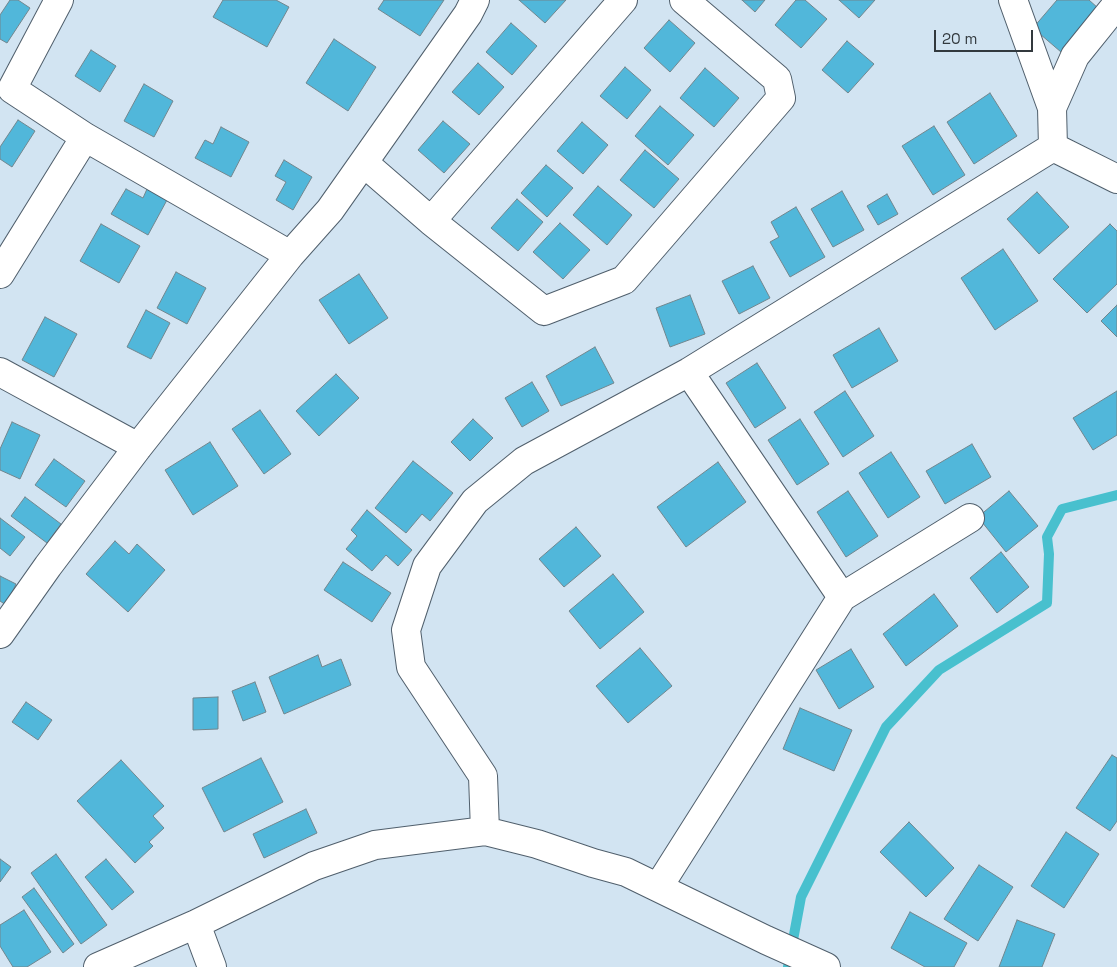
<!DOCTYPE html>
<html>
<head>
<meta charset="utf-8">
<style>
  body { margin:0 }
  #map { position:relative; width:1117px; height:967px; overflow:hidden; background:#d2e4f2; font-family:"Space Grotesk",sans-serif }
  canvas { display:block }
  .scale { position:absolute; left:934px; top:30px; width:99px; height:22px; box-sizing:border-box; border:2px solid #32393e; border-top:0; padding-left:6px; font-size:15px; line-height:18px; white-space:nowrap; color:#32393e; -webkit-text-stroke:4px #d2e4f2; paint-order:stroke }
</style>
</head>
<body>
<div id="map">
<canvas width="1117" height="967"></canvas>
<div class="scale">20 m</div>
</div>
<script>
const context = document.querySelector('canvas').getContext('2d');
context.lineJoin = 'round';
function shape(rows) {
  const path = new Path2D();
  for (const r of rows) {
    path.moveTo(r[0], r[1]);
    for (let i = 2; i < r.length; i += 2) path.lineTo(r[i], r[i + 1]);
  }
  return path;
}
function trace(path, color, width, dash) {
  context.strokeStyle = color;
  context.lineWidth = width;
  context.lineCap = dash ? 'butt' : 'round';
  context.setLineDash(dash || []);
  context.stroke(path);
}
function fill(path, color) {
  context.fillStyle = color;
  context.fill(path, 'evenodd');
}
const stream = shape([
  [788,967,801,897,886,727,939,670,1047,603,1049,554,1047,537,1062,509,1117,495]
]);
const building = shape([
  [10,0,18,0,30,8,7,43,0,39,0,15,10,0],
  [223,0,276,0,289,7,267,47,213,17,223,0],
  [384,0,444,0,420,36,378,9,384,0],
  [519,0,566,0,545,23,519,0],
  [742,0,765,0,755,12,742,0],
  [796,0,805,0,827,19,801,48,775,25,796,0],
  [839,0,875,0,859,18,839,0],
  [1057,0,1089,0,1098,8,1061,52,1033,28,1057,0],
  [669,20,695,43,670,72,644,48,669,20],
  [511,23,537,46,512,75,486,52,511,23],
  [334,39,376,67,348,111,306,83,334,39],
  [847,41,874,64,848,93,822,70,847,41],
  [91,50,116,66,100,92,75,76,91,50],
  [478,63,504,87,479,115,452,92,478,63],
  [625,67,651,90,627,119,600,96,625,67],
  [705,68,739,98,714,127,680,98,705,68],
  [144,84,173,101,154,137,124,121,144,84],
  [990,93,1017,136,974,164,947,122,990,93],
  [660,106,694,135,668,165,635,136,660,106],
  [18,120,35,131,12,167,0,159,0,147,18,120],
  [443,121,470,144,444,173,418,150,443,121],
  [582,122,608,145,583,174,557,151,582,122],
  [934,126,965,175,933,195,902,146,934,126],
  [221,127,249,142,231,177,195,158,205,140,213,144,221,127],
  [645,150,679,179,654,208,620,180,645,150],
  [284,160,312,177,293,210,276,200,286,182,275,176,284,160],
  [546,165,573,188,547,217,521,193,546,165],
  [598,186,632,215,607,245,573,215,598,186],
  [126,189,143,198,147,189,167,200,148,235,111,214,126,189],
  [842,191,864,230,833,247,811,209,842,191],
  [1037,192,1069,227,1039,254,1007,219,1037,192],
  [887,194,898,214,878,225,867,206,887,194],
  [517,199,543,222,518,251,491,228,517,199],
  [796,207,825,257,790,277,770,242,779,237,771,222,796,207],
  [560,223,590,250,563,279,533,252,560,223],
  [101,224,140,246,119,283,80,261,101,224],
  [1110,224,1117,231,1117,284,1087,313,1053,279,1110,224],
  [1003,249,1038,301,995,330,961,278,1003,249],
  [753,266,770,298,739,314,722,281,753,266],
  [176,272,206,288,187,324,157,308,176,272],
  [359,274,388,318,349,344,319,300,359,274],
  [690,295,705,334,670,347,656,308,690,295],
  [1117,305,1117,337,1101,321,1117,305],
  [146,310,170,323,151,359,127,347,146,310],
  [45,317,77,334,54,377,22,360,45,317],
  [879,328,898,361,852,388,833,355,879,328],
  [595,347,614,383,561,406,546,376,595,347],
  [757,363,786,408,755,428,726,383,757,363],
  [336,374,359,398,319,436,296,411,336,374],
  [532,382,549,411,522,427,505,398,532,382],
  [845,391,874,436,843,457,814,412,845,391],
  [1117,391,1117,435,1093,450,1073,418,1117,391],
  [260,410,291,454,264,474,232,429,260,410],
  [473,419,493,438,470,461,451,442,473,419],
  [800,419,829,464,797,485,768,440,800,419],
  [12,422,40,435,20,479,0,470,0,449,12,422],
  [210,442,238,486,193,515,165,470,210,442],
  [972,444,991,477,945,504,926,471,972,444],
  [891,452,920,497,888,518,859,473,891,452],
  [54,459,85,481,66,507,35,485,54,459],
  [413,461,453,493,430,521,422,514,406,533,375,508,413,461],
  [718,462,746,502,686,547,657,507,718,462],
  [848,491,878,536,846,557,817,512,848,491],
  [1009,491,1038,526,1006,552,978,517,1009,491],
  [25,497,61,524,47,543,11,516,25,497],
  [367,510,412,550,398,566,386,555,372,571,346,549,357,536,351,530,367,510],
  [0,518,25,537,10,556,0,548,0,518],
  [576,527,601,556,564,587,539,559,576,527],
  [115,541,129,554,137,544,165,570,128,612,86,574,115,541],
  [1001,552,1029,587,997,613,970,578,1001,552],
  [343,562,391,593,372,622,324,590,343,562],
  [613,574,644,612,600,649,569,611,613,574],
  [0,576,16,584,6,605,0,601,0,576],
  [934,594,958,626,906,666,883,634,934,594],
  [640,648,672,686,628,723,596,686,640,648],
  [851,649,874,687,839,709,816,670,851,649],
  [318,655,322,667,341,659,351,685,284,714,269,677,318,655],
  [255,682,266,712,243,721,232,691,255,682],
  [218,697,218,729,193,730,193,698,218,697],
  [26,702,52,720,38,740,12,722,26,702],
  [800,708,852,730,834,771,783,749,800,708],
  [1112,755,1117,758,1117,821,1110,831,1076,808,1112,755],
  [261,758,283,802,224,832,202,788,261,758],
  [121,760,164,806,153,816,164,828,149,842,153,846,135,863,77,801,121,760],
  [306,809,317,833,264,858,253,834,306,809],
  [909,822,954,868,926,897,880,852,909,822],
  [1066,832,1099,854,1064,908,1031,886,1066,832],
  [56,854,107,925,81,944,31,873,56,854],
  [0,859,11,867,0,882,0,859],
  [106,859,134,892,112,910,85,877,106,859],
  [979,865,1013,887,978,941,944,919,979,865],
  [34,888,74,944,63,953,22,897,34,888],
  [24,910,51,952,27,967,13,967,0,946,0,925,24,910],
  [910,912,967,943,954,967,925,967,891,948,910,912],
  [1017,920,1055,934,1042,967,999,967,1017,920]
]);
const minor = shape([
  [59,0,12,89,85,137,290,255],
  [1013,0,1052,108,1053,147],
  [1052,108,1075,56,1117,4],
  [1053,147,1117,179],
  [364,163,431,221,544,311,624,280,781,98,777,79,684,0],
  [431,221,623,0],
  [0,274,85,137],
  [0,372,138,447],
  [689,372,842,597],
  [0,634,48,566,138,447,290,255,330,210,468,14,475,0],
  [485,831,483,776,411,667,406,630,427,566,475,501,524,461,689,372,1053,147],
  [659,886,842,597,970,518],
  [196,924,212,967],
  [98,967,196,924,314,866,375,845,485,831,537,844,593,863,626,872,766,940,826,967]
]);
trace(stream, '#48c0ce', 10);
fill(building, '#51b7da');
trace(building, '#71868e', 1);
trace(minor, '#505f6c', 30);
trace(minor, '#fff', 28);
</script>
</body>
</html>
